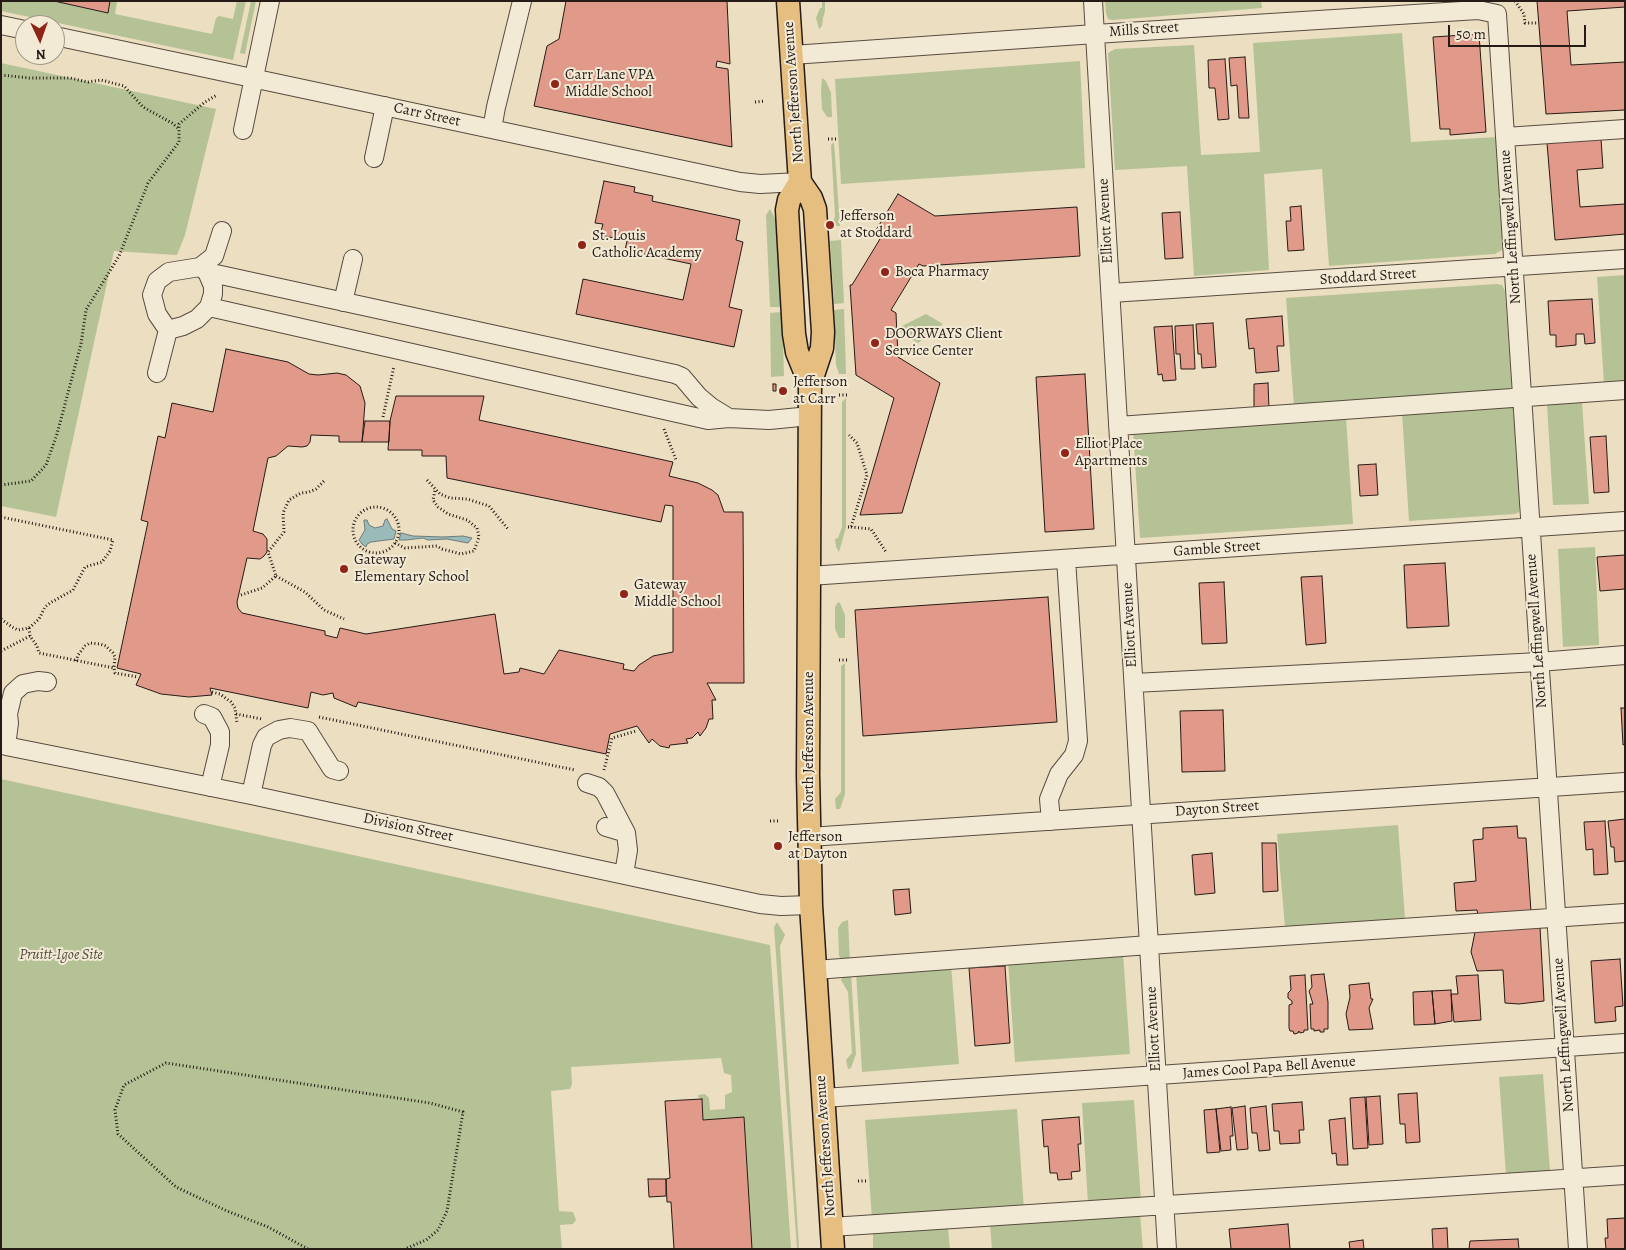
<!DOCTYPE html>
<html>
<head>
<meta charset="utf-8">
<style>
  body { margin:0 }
  #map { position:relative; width:1626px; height:1250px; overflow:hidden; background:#ecdec0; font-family:Alegreya,serif }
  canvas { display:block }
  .frame { position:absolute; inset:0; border:2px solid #261b16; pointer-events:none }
  .north { position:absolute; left:15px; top:15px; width:50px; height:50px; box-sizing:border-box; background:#f3ead6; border:1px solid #a19789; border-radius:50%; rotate:177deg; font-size:14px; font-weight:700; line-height:20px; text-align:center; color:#261b16 }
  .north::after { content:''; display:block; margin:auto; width:18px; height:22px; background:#8f2418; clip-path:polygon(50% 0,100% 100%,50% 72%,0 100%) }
  .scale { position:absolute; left:1448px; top:25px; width:138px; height:22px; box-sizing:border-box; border:2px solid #261b16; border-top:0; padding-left:6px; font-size:15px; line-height:18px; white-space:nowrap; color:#261b16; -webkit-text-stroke:4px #f3ead6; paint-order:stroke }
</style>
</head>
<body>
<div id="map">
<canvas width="1626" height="1250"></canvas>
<div class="frame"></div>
<div class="north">N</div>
<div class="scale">50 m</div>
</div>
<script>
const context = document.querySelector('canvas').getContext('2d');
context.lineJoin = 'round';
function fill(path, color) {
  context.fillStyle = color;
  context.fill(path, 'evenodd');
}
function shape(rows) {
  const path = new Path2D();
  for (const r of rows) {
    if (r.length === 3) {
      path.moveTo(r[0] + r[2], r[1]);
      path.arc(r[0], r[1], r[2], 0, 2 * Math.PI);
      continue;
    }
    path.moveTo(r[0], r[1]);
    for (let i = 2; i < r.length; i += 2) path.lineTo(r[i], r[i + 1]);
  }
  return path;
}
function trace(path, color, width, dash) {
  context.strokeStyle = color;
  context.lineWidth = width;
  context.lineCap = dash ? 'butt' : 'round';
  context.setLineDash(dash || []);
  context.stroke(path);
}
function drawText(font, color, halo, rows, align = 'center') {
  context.font = font + ' Alegreya,serif';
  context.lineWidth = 4;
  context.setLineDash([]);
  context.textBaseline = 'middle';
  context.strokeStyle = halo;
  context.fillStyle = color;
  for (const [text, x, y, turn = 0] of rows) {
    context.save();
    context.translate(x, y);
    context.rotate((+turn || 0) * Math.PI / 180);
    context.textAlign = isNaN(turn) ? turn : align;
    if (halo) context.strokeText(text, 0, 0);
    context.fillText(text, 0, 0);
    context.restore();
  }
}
const green = shape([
  [1,1,54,1,107,13,110,1,113,1,117,2,115,14,212,34,216,18,219,16,233,19,237,1,246,1,233,60,1,11],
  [251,1,256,1,245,54,240,53],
  [822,1,825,1,825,11,823,18,822,26,819,29,816,18,820,8,822,8],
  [1105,1,1261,1,1262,8,1113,20,1108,19,1106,13],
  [1402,33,1411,142,1497,137,1504,242,1502,250,1495,254,1329,266,1322,169,1264,174,1269,270,1194,276,1187,166,1115,170,1108,53,1115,49,1194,45,1201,155,1260,152,1253,43],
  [1080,61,1085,168,841,184,835,79],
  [1,63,216,109,185,235,177,255,114,251,56,517,1,506],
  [822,78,826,81,831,93,832,117,827,117,822,109,821,91],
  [834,142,840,226,832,226,835,216,831,145],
  [770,209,777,222,781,307,770,307,766,215],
  [841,240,844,303,834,304,830,241],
  [1625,275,1625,383,1604,384,1597,277],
  [1497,284,1502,285,1505,291,1512,393,1294,407,1286,298],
  [844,309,846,374,839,374,836,365,834,310],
  [782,312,784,376,771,377,770,313],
  [926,314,943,324,918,343,896,329],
  [846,398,846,527,839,552,836,547,835,539,838,538,842,527,842,402],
  [1582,402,1589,504,1553,505,1547,404],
  [1513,405,1520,505,1519,512,1515,514,1409,521,1402,413],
  [1346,417,1353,524,1140,538,1133,431],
  [1595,547,1599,645,1563,647,1558,549],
  [838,602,840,603,845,615,845,638,839,638,835,629,835,607],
  [845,663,845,794,840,809,836,809,835,799,841,792,841,666],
  [1,779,770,945,791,1249,752,1249,744,1118,703,1120,702,1099,699,1099,698,1095,705,1094,709,1098,710,1110,725,1109,725,1095,732,1092,731,1075,724,1073,721,1058,571,1067,572,1084,570,1089,551,1091,559,1211,573,1212,576,1220,573,1224,560,1225,562,1249,1,1249],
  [1398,825,1405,918,1285,927,1277,834],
  [848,920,850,962,842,960,839,956,838,928,842,922],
  [777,922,785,935,780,946,799,1247,797,1249,774,927],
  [1123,953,1130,1054,1015,1062,1008,960],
  [951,964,959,1064,862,1072,856,972],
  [851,973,856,1054,851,1068,848,1069,846,1060,852,1053,848,992,841,980,844,975],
  [1543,1074,1550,1172,1506,1175,1499,1077],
  [1134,1100,1141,1201,1088,1204,1082,1103],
  [1017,1109,1024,1210,872,1219,865,1120],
  [1140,1214,1143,1249,992,1249,990,1225],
  [948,1228,950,1249,873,1249,873,1233]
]);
const water = shape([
  [387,519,392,529,396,531,394,539,371,542,367,544,366,547,362,544,359,540,365,530,364,520,367,520,369,525,375,528,383,526,385,520,387,519],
  [401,533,413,536,443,537,463,536,472,538,468,543,447,539,428,540,423,538,406,540,399,540,401,533]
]);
const building = shape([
  [54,1,110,1,108,13,54,1],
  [566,1,727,1,730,64,717,61,716,67,728,69,732,147,534,106,547,46,559,39,566,1],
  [1537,1,1625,1,1625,7,1567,11,1571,65,1625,62,1625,110,1546,114,1537,1],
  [1479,34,1486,132,1450,135,1450,129,1440,129,1433,37,1479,34],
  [1245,57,1249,118,1239,118,1237,85,1231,86,1229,58,1245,57],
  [1225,59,1229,119,1218,120,1215,88,1209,88,1208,60,1225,59],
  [1601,139,1603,168,1577,170,1580,207,1625,204,1625,234,1555,240,1547,143,1601,139],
  [604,181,635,187,634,192,653,196,652,201,740,220,736,240,743,242,729,307,742,310,734,347,576,314,583,279,683,300,691,264,625,250,627,241,600,235,603,224,595,223,604,181],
  [898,194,935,216,1077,207,1080,256,923,266,919,264,891,310,896,313,898,357,940,383,902,513,860,515,894,398,856,375,850,285,852,285,880,239,873,235,898,194],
  [1301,206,1304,250,1288,251,1286,221,1291,221,1290,207,1301,206],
  [1180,212,1183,258,1165,259,1162,213,1180,212],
  [1592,299,1595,343,1585,344,1584,334,1576,334,1576,345,1556,347,1556,335,1550,335,1548,301,1592,299],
  [1282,316,1284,346,1277,346,1279,371,1256,373,1254,348,1249,349,1246,319,1282,316],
  [1213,323,1216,367,1202,368,1201,354,1198,354,1196,324,1213,323],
  [1193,325,1195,369,1181,369,1180,354,1176,354,1175,326,1193,325],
  [1172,326,1176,380,1163,381,1162,374,1158,375,1154,327,1172,326],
  [226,349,288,362,309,374,318,375,337,373,346,375,360,386,365,403,362,442,339,442,339,436,311,435,310,442,307,446,302,447,288,446,276,456,268,458,253,531,263,534,267,539,267,552,264,556,260,559,247,558,237,602,238,608,242,613,325,631,325,635,337,638,340,628,366,634,495,614,504,674,519,672,520,668,544,674,559,650,624,664,623,669,634,671,639,665,653,656,673,652,673,506,665,505,661,522,447,478,446,456,422,456,422,450,388,450,390,421,396,396,484,396,479,420,673,462,669,476,698,483,712,490,718,495,724,512,743,512,744,683,707,683,716,700,712,700,713,719,709,719,706,728,700,736,698,732,692,738,686,739,688,743,670,745,669,748,660,746,652,739,649,743,637,726,610,734,606,754,358,702,356,707,334,698,333,693,323,695,311,692,308,708,210,688,212,695,189,697,161,694,136,685,141,674,117,668,148,522,141,520,158,436,165,438,172,403,213,412,226,349],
  [1085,374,1094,529,1045,532,1036,377,1085,374],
  [1268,383,1269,408,1254,409,1254,384,1268,383],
  [773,384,776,384,776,391,773,391,773,384],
  [365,421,390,421,389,442,362,442,365,421],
  [1606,436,1609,492,1594,493,1590,437,1606,436],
  [1376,464,1378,495,1360,496,1358,465,1376,464],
  [1625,555,1625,589,1600,591,1597,557,1625,555],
  [1445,563,1449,626,1407,628,1404,565,1445,563],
  [1322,576,1326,643,1306,645,1301,577,1322,576],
  [1224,582,1227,643,1202,644,1199,583,1224,582],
  [1048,597,1057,722,863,736,855,610,1048,597],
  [1621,708,1625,708,1625,744,1623,745,1621,708],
  [1223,710,1225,771,1182,772,1180,711,1223,710],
  [1625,819,1625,861,1615,862,1614,847,1611,847,1608,821,1625,819],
  [1605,821,1608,874,1594,875,1593,849,1586,850,1584,822,1605,821],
  [1517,826,1518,838,1526,838,1531,912,1478,916,1477,910,1456,911,1454,883,1476,881,1473,840,1483,839,1483,828,1517,826],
  [1262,843,1276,843,1278,891,1263,892,1262,843],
  [1212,853,1215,893,1195,895,1192,855,1212,853],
  [909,889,911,913,895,915,893,890,909,889],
  [1540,927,1544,1001,1519,1004,1505,1003,1503,970,1477,971,1471,952,1475,932,1540,927],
  [1620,959,1623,1006,1615,1007,1616,1021,1595,1023,1591,961,1620,959],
  [1005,966,1010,1043,975,1046,969,968,1005,966],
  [1324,974,1328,1002,1328,1029,1324,1029,1324,1032,1320,1032,1320,1030,1314,1031,1314,1029,1311,1029,1310,1004,1313,1004,1309,991,1312,987,1311,975,1324,974],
  [1305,975,1308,1030,1304,1030,1304,1032,1300,1033,1299,1031,1298,1033,1294,1034,1293,1031,1290,1031,1289,1028,1289,1005,1292,1004,1292,1001,1288,998,1288,993,1291,990,1290,976,1305,975],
  [1478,975,1481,1020,1454,1022,1451,994,1458,994,1456,976,1478,975],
  [1369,983,1371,999,1373,999,1369,1008,1373,1029,1349,1030,1346,1014,1350,997,1349,985,1369,983],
  [1451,990,1452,1021,1435,1024,1432,991,1451,990],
  [1432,991,1435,1024,1414,1025,1413,992,1432,991],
  [1417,1093,1420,1142,1406,1143,1405,1124,1400,1124,1398,1094,1417,1093],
  [1380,1096,1383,1144,1369,1145,1366,1097,1380,1096],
  [1365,1097,1368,1148,1353,1149,1350,1098,1365,1097],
  [702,1099,703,1120,744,1117,752,1249,674,1249,671,1202,667,1202,666,1179,670,1178,665,1101,702,1099],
  [1302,1102,1304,1130,1299,1130,1300,1143,1280,1144,1279,1131,1274,1131,1272,1104,1302,1102],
  [1245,1106,1248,1149,1237,1150,1232,1108,1245,1106],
  [1266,1106,1270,1150,1259,1151,1257,1133,1252,1133,1250,1108,1266,1106],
  [1231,1107,1233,1136,1230,1136,1231,1150,1221,1151,1216,1109,1231,1107],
  [1216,1109,1220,1152,1207,1153,1204,1110,1216,1109],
  [1079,1117,1081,1144,1078,1144,1080,1171,1071,1172,1072,1179,1058,1180,1057,1173,1050,1173,1048,1146,1044,1147,1042,1120,1079,1117],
  [1345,1118,1348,1165,1337,1165,1336,1153,1332,1154,1329,1120,1345,1118],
  [648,1179,666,1179,666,1196,649,1197,648,1179],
  [1625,1218,1625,1249,1606,1249,1605,1238,1608,1238,1607,1219,1625,1218],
  [1288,1224,1290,1249,1231,1249,1229,1229,1288,1224],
  [1447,1228,1448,1249,1433,1249,1432,1229,1447,1228],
  [1518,1239,1519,1249,1469,1249,1470,1241,1518,1239],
  [1363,1240,1364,1249,1350,1249,1349,1242,1363,1240]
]);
const path = shape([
  [1515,1,1524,14,1525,23,1537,23],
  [1,75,29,78,70,78,88,82,101,80,124,86,143,107,172,123,179,129],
  [755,102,765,101],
  [828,139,836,139],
  [839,395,849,395],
  [383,417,394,366],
  [664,429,676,460],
  [427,480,440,494,450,498,467,499,489,506,508,529],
  [1,485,31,481,46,465,57,434,81,344,86,310,119,256,148,183,179,142,179,124,205,102,217,95],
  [376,530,23],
  [1,517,113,540,110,551,102,562,85,567,73,590,50,603,45,607,39,619,29,628,18,630,12,627,1,619],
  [848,527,851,527,867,475,857,443,849,435],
  [851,527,871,529,886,552],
  [395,543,405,548,437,546,442,549,461,554,474,551,479,537,477,528,467,520,448,514,438,507,433,500,435,490],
  [276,576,305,592,324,610,344,619],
  [241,595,262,588,276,576,268,552,284,532,283,513,289,500,301,493,309,492,316,489,325,480],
  [29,628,30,636,37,646,39,653,114,668,115,673,138,677],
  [1,651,30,636],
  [839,660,847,660],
  [76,661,78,655,85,646,90,643,100,644,106,646,113,653,115,657,114,668],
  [212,692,220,694,231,702,235,708,237,723],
  [236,714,262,719],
  [319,717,575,770],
  [604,770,612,738,636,731],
  [770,821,778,821],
  [858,1181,866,1181],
  [308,1249,268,1227,227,1211,176,1187,118,1134,115,1110,124,1085,166,1063,430,1103,463,1112,447,1211,438,1230,426,1240,405,1249]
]);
const minor = shape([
  [1093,1,1167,1249],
  [1,25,25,30],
  [55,36,740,182,760,184,800,182],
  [792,55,1095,34,1478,10,1497,14,1578,1249],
  [492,129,496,107,522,1],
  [243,130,270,1],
  [1505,137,1625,129],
  [374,158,385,106],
  [200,267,207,272,213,286,213,294,209,307],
  [207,272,675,374,682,377,699,397,711,407,729,418,769,420,810,416],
  [1111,293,1625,259],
  [343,302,353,259],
  [168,330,183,326,197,319,209,307,708,420,729,418],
  [157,373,168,330,157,314,152,295,157,281,169,272,200,267,214,256,222,231],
  [1118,426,1625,390],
  [809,576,1625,521],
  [47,682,38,681,23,684,13,693,8,714,9,723,6,746,251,795,760,904,781,906,811,905],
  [1134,683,1539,662,1625,655],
  [204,714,212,717,220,732,220,745,210,787],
  [587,783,599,787,605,793,626,833,628,850,624,874],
  [251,795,262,745,266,737,279,730,290,728,308,731,332,769,339,771],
  [1051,821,1049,799,1059,774,1074,755,1078,741,1066,559],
  [606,827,626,833],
  [809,837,1625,782],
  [815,970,1149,945,1625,913],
  [823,1098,1625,1043],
  [831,1227,1625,1175]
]);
const major = shape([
  [788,1,800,182,811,198,815,209,823,332,822,348,810,384,808,775,811,905,833,1249],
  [800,182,789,200,787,210,794,334,797,352,810,384]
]);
const markers = [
  [555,84,5,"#8f2418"],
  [830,225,5,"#8f2418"],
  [582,245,5,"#8f2418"],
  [885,272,5,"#8f2418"],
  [875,343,5,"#8f2418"],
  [783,391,5,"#8f2418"],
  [1065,453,5,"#8f2418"],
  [344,569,5,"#8f2418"],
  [624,594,5,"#8f2418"],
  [778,846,5,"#8f2418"]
];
const streetNames = [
  ["Mills Street",1144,30,-4],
  ["North Jefferson Avenue",794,92,-94],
  ["Carr Street",427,115,12],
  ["Elliott Avenue",1106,221,-93],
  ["North Leffingwell Avenue",1511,227,-94],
  ["Stoddard Street",1368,277,-4],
  ["Gamble Street",1217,549,-4],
  ["Elliott Avenue",1130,625,-93],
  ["North Leffingwell Avenue",1537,631,-94],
  ["North Jefferson Avenue",809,742,-90],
  ["Dayton Street",1217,809,-4],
  ["Division Street",408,828,12],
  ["Elliott Avenue",1154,1029,-93],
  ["North Leffingwell Avenue",1564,1035,-94],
  ["James Cool Papa Bell Avenue",1269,1068,-4],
  ["North Jefferson Avenue",826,1146,-94]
];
const poiNames = [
  ["Carr Lane VPA",565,75],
  ["Middle School",565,92],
  ["Jefferson",840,216],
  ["at Stoddard",840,233],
  ["St. Louis",592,236],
  ["Catholic Academy",592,253],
  ["Boca Pharmacy",895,272],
  ["DOORWAYS Client",885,334],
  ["Service Center",885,351],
  ["Jefferson",793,382],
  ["at Carr",793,399],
  ["Elliot Place",1075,444],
  ["Apartments",1075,461],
  ["Gateway",354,560],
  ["Elementary School",354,577],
  ["Gateway",634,585],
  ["Middle School",634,602],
  ["Jefferson",788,837],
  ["at Dayton",788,854]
];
const parkNames = [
  ["Pruitt-Igoe Site",61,955]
];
fill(green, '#b5c295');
fill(water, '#9bbbbb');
trace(water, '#6c7b79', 1);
fill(building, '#e1998a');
trace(building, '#261b16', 1);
trace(minor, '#584c40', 20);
trace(major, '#261b16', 25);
trace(path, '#261b16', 3, [1, 2.5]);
trace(minor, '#f3ead6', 18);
trace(major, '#e6bf80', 22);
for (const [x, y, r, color] of markers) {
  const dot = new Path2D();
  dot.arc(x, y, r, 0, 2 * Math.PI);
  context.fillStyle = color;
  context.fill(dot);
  trace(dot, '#f3ead6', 2);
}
drawText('15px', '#261b16', '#f3ead6', streetNames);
drawText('15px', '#261b16', '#f3ead6', poiNames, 'left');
drawText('italic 15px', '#514d3c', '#f3ead6', parkNames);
</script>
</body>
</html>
